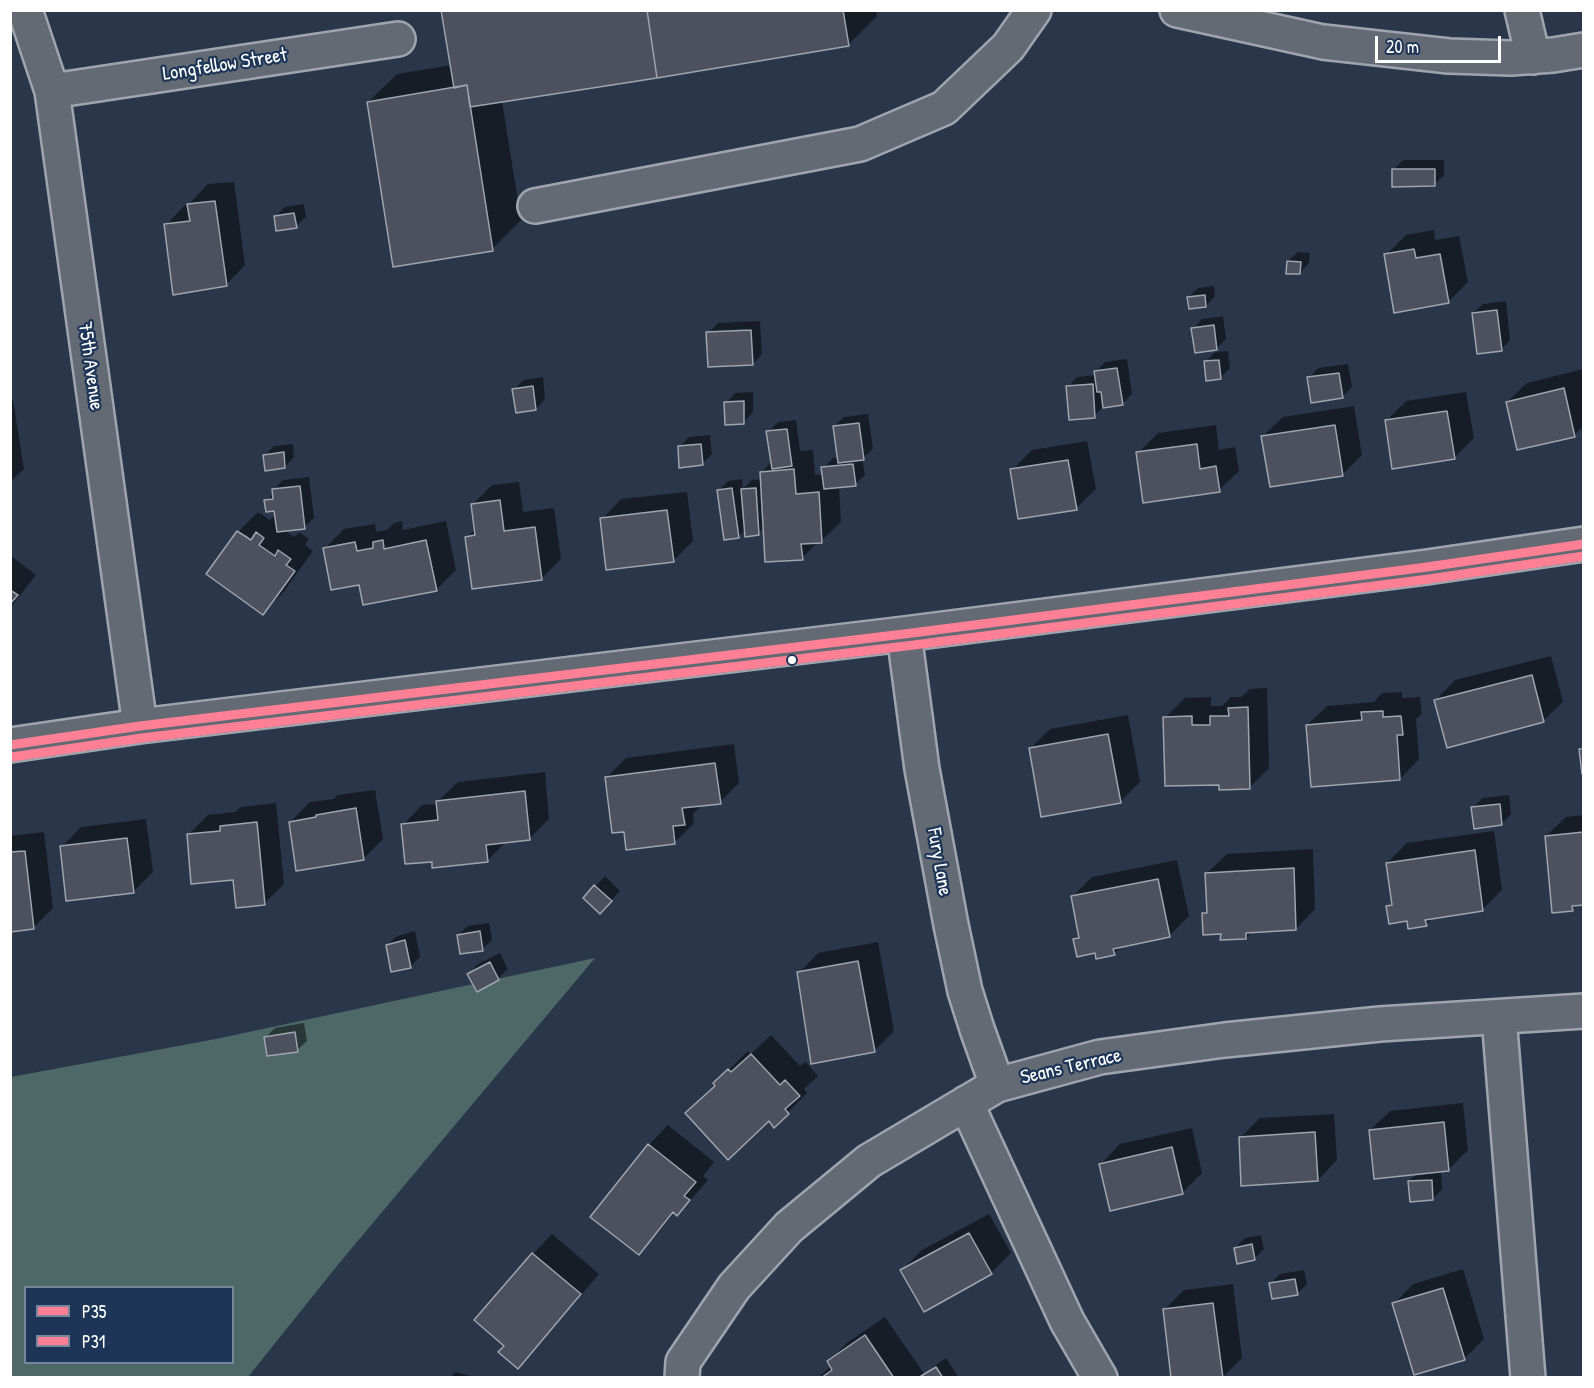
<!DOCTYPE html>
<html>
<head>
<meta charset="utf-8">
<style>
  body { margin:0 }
  #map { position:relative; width:1594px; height:1388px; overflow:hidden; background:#2a374a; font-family:"Patrick Hand",sans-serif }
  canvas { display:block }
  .frame { position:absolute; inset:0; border:12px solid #fff; pointer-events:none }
  .legend { position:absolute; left:24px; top:1286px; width:210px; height:78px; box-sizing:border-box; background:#1d3557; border:2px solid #77869a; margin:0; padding:8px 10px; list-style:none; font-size:18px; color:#fff }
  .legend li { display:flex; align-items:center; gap:12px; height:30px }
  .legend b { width:30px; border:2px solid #77869a }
  .scale { position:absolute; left:1375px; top:36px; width:126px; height:27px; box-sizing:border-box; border:3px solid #fff; border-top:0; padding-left:8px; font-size:18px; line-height:21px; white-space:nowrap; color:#fff; -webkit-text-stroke:4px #1d3557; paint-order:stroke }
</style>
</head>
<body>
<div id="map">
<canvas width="1594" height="1388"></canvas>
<div class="frame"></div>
<ul class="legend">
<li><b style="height:8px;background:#ff8094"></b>P35</li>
<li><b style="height:8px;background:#ff8094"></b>P31</li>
</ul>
<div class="scale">20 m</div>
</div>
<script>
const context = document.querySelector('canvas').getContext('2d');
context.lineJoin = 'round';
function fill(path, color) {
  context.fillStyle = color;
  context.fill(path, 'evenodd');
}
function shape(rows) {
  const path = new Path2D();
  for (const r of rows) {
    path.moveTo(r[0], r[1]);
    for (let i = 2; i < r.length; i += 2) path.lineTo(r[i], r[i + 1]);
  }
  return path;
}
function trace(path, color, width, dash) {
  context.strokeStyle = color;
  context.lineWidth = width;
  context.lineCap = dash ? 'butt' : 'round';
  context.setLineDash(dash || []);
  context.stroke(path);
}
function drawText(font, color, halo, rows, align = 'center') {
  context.font = font + ' "Patrick Hand",sans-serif';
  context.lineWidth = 4.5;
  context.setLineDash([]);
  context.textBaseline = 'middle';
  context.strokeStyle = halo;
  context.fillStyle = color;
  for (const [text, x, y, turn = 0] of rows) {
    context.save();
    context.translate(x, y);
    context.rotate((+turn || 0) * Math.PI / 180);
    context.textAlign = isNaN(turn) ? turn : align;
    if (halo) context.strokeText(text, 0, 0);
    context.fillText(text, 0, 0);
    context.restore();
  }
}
const green = shape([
  [595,958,341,1261,248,1377,11,1378,11,1077,216,1039],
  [26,1288,232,1288,232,1362,26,1362]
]);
const shadow = shape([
  [443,10,876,10,877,16,848,45,502,101,521,220,492,249,368,102,397,74,452,65],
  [1403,160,1444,160,1444,175,1435,184,1393,170],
  [234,182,245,265,226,285,166,225,185,205,188,205,208,184],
  [304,204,306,217,296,226,276,216,285,207],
  [1434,230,1435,240,1459,236,1468,282,1448,302,1386,255,1406,235],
  [1298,252,1310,253,1309,263,1300,273,1288,261],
  [1214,286,1215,296,1206,306,1188,297,1198,288],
  [1506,301,1510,340,1501,350,1473,313,1483,304],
  [1223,316,1226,339,1216,349,1193,329,1202,319],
  [760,321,762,354,753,364,708,333,718,323],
  [1228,351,1230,368,1220,378,1206,362,1215,352],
  [1127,359,1132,394,1122,404,1104,406,1094,416,1068,387,1077,377,1096,375,1096,371,1105,362],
  [1348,364,1352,387,1342,397,1309,378,1318,368],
  [1583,369,1584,426,1574,435,1507,402,1527,383],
  [543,377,545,399,536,409,514,389,524,380],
  [753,392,753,412,744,422,726,403,735,393],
  [1466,392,1474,438,1454,458,1387,420,1406,401],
  [10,400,13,400,24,469,10,482],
  [1354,406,1362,455,1342,475,1263,436,1283,417],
  [868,414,873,449,862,459,865,475,855,484,839,486,841,522,821,541,819,541,802,558,765,527,758,534,746,529,739,536,719,490,728,481,742,479,743,489,752,480,762,479,762,472,772,461,768,432,778,422,796,420,800,451,813,450,815,475,824,474,823,468,833,458,839,457,834,426,844,417],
  [1216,425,1219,450,1235,447,1239,471,1219,490,1138,453,1158,433],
  [710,435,712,454,702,464,679,447,689,437],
  [1087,441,1096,489,1076,508,1012,470,1032,450],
  [293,444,294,457,285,467,265,455,274,446],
  [309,477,314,518,304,527,285,530,294,537,299,532,309,539,305,545,313,551,282,594,262,613,208,573,238,532,258,512,270,520,276,514,276,510,266,501,274,493,273,490,283,480],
  [519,482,523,512,554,508,561,559,541,579,467,537,476,529,473,504,492,485],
  [687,492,693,541,673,561,602,519,621,499],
  [402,521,403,530,446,521,456,570,436,590,360,583,324,549,344,529,375,524,376,532,387,530,394,523],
  [10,555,36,575,10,608],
  [1551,656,1563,702,1543,721,1436,700,1455,680],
  [1267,688,1269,768,1249,788,1220,783,1165,718,1185,698,1211,697,1211,706,1222,706,1231,697,1241,697,1250,689],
  [1402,692,1402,698,1420,697,1422,714,1416,719,1419,759,1400,779,1307,725,1327,706,1374,702,1382,693],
  [1128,715,1140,782,1120,802,1030,749,1050,729],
  [734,744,739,783,720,802,703,804,693,814,694,823,674,843,606,778,626,758],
  [545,772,549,819,530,838,507,841,487,861,433,860,403,825,422,805,438,804,438,801,458,782],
  [375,790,383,839,364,858,290,822,310,802,334,799,337,795],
  [1509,795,1511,814,1502,824,1473,808,1482,798],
  [276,803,284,884,265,903,234,878,188,835,208,815,235,812,241,807],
  [1584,815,1584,903,1578,904,1572,910,1546,836,1566,817],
  [146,819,153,872,133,892,62,847,81,827],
  [1494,831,1502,890,1482,910,1434,917,1426,925,1408,919,1388,906,1393,901,1387,863,1407,843],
  [44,832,53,908,33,928,10,930,10,836],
  [1313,849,1315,909,1296,929,1253,931,1246,938,1222,933,1203,914,1208,909,1207,873,1227,854],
  [1177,860,1189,916,1169,936,1123,945,1114,954,1096,951,1075,939,1080,934,1073,896,1092,877],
  [605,876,620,891,600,912,585,898],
  [489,923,492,940,482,949,458,935,468,926],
  [415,931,420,957,411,966,393,970,387,945,397,936],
  [878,942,894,1031,874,1051,799,973,818,953],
  [500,953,508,969,498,978,477,990,469,974,478,964],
  [304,1023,307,1041,297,1050,266,1037,275,1028],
  [771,1035,800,1066,806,1062,818,1076,804,1089,807,1093,774,1126,769,1119,715,1083,748,1051,751,1054],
  [1463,1103,1468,1150,1448,1170,1441,1171,1442,1189,1433,1199,1409,1181,1418,1173,1370,1130,1390,1111],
  [1334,1114,1337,1160,1318,1180,1240,1138,1260,1118],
  [668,1125,714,1162,703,1176,708,1180,696,1194,677,1214,675,1212,658,1233,638,1253,592,1216,649,1145],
  [1192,1128,1202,1173,1182,1193,1101,1164,1120,1144],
  [989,1214,1011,1253,991,1273,924,1310,902,1270,922,1250],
  [552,1234,599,1274,537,1347,518,1367,506,1345,476,1320,533,1254],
  [1261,1235,1264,1249,1255,1258,1235,1248,1245,1238],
  [1463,1269,1484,1339,1465,1358,1415,1373,1394,1304,1413,1284],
  [1304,1270,1307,1284,1297,1294,1271,1283,1280,1274],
  [1233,1284,1242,1358,1222,1378,1164,1310,1184,1290],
  [885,1317,925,1375,933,1367,946,1358,959,1378,924,1378,922,1375,919,1378,818,1378,831,1366,829,1361,848,1342],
  [455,1372,479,1378,450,1378]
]);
const building = shape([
  [441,10,647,10,657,78,470,107,467,85,454,88,441,10],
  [647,10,843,10,849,46,657,78,647,10],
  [467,85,493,251,393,267,367,102,467,85],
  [1392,169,1435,169,1435,186,1392,187,1392,169],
  [215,201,227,286,173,295,164,224,190,221,187,204,215,201],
  [294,213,297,228,276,231,274,216,294,213],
  [1414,249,1416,258,1440,254,1449,303,1394,313,1384,254,1414,249],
  [1287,261,1301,262,1300,274,1286,274,1287,261],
  [1205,295,1206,307,1189,309,1187,297,1205,295],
  [1497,310,1502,351,1477,354,1472,313,1497,310],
  [1214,325,1217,350,1195,353,1191,328,1214,325],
  [751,330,753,365,708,367,706,332,751,330],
  [1219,360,1221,379,1206,381,1204,361,1219,360],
  [1117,368,1123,405,1103,408,1101,392,1097,392,1094,371,1117,368],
  [1339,373,1343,398,1311,403,1307,377,1339,373],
  [1093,384,1095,418,1069,420,1066,386,1093,384],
  [533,386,536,410,516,413,512,389,533,386],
  [1564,388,1575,437,1517,450,1506,402,1564,388],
  [744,401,744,424,725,425,724,402,744,401],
  [1447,411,1455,459,1392,469,1385,420,1447,411],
  [859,423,864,460,838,463,833,426,859,423],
  [1335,425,1343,476,1270,487,1261,436,1335,425],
  [787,429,792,466,772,469,766,431,787,429],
  [701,444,703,465,679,468,678,446,701,444],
  [1197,444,1200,469,1216,466,1220,492,1143,503,1136,452,1197,444],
  [284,452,285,468,265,471,263,455,284,452],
  [1068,460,1077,510,1018,519,1010,469,1068,460],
  [853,464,856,486,824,489,821,467,853,464],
  [794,469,796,494,819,492,822,543,801,544,803,560,765,562,760,472,794,469],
  [300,486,305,529,277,532,274,511,266,512,264,500,273,499,272,489,300,486],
  [732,488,739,538,724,540,717,490,732,488],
  [756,488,759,535,745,537,741,489,756,488],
  [500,500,504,531,535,527,542,580,472,589,465,537,475,535,471,504,500,500],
  [667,510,674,562,606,570,600,518,667,510],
  [237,531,251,540,256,532,264,538,259,545,275,556,278,550,291,559,286,565,295,571,263,615,206,574,237,531],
  [383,540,384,549,426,540,437,591,363,605,359,585,331,590,323,548,355,542,357,551,373,548,373,542,383,540],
  [10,590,18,595,10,604,10,590],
  [1532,675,1544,722,1447,748,1434,700,1532,675],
  [1248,707,1250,789,1219,790,1219,785,1165,786,1163,717,1192,716,1192,725,1210,725,1210,716,1229,716,1228,708,1248,707],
  [1383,711,1383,717,1401,716,1403,735,1397,735,1400,780,1311,787,1306,725,1362,720,1361,712,1383,711],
  [1108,734,1121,803,1041,817,1029,748,1108,734],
  [1579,749,1584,749,1584,774,1582,774,1579,749],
  [715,763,721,804,682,808,685,825,673,826,675,844,626,850,624,832,612,833,605,777,715,763],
  [525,791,530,840,486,845,488,862,432,868,432,862,405,864,401,824,438,820,436,801,525,791],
  [1500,804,1502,825,1474,829,1471,807,1500,804],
  [356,808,364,860,296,871,289,822,316,817,316,815,356,808],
  [257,822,265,905,236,908,233,880,191,884,187,834,220,831,220,826,257,822],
  [1584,832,1584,905,1572,906,1573,911,1552,913,1545,836,1584,832],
  [127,838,134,893,66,901,60,846,127,838],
  [1475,850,1483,911,1425,920,1427,926,1408,929,1407,921,1389,924,1386,906,1392,905,1386,863,1475,850],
  [25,851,34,929,10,932,10,852,25,851],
  [1294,868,1296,930,1246,933,1246,939,1220,940,1221,934,1203,935,1202,913,1207,913,1205,873,1294,868],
  [1158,879,1170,937,1113,949,1115,955,1096,959,1095,953,1077,957,1073,939,1079,938,1071,896,1158,879],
  [594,885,612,901,600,914,583,898,594,885],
  [480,931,483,951,460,954,457,935,480,931],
  [405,940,411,968,391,972,386,945,405,940],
  [858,961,875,1052,811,1064,797,972,858,961],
  [490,962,499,980,477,992,467,974,490,962],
  [295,1032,298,1052,267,1056,264,1037,295,1032],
  [751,1054,780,1085,785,1080,800,1096,785,1109,789,1114,774,1128,769,1121,728,1160,685,1113,715,1086,713,1083,728,1069,731,1072,751,1054],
  [1444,1122,1449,1171,1374,1179,1369,1130,1444,1122],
  [1315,1132,1318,1181,1241,1186,1239,1137,1315,1132],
  [648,1144,696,1182,684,1196,690,1200,677,1216,673,1212,639,1255,590,1217,648,1144],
  [1172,1147,1183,1194,1110,1211,1099,1164,1172,1147],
  [1432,1180,1433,1200,1410,1202,1408,1181,1432,1180],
  [969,1233,992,1274,924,1312,900,1270,969,1233],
  [1252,1244,1255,1260,1237,1264,1234,1248,1252,1244],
  [532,1253,581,1294,518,1369,498,1352,504,1346,474,1320,532,1253],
  [1295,1279,1298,1295,1272,1299,1269,1283,1295,1279],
  [1443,1288,1465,1360,1414,1375,1392,1303,1443,1288],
  [1213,1303,1223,1378,1171,1378,1163,1309,1213,1303],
  [865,1335,894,1378,821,1378,832,1370,827,1361,865,1335],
  [936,1367,943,1378,922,1378,921,1376,936,1367]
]);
const minor = shape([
  [25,10,52,91,140,726],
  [1177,10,1323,42,1449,56,1511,58,1553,55,1584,50],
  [1522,10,1533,57],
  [52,91,398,39],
  [535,206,860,144,944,108,1008,47,1034,10],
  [904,634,922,769,951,925,965,991,977,1029,997,1085],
  [10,745,140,726,904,634,1427,567,1584,544],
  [1499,1017,1528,1378],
  [966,1103,1067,1321,1100,1378],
  [682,1378,683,1362,734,1287,789,1227,869,1161,997,1085,1100,1057,1225,1040,1380,1024,1584,1011]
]);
const bus1 = shape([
  [10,745,140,726,904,634,1427,567,1584,544]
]);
const bus2 = shape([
  [12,757,142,738,906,646,1429,579,1584,556]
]);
const markers = [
  [792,660,5,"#fff"]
];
const streetNames = [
  ["Longfellow Street",225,65,-9],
  ["75th Avenue",90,366,82],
  ["Fury Lane",939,862,80],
  ["Seans Terrace",1071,1067,-13]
];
fill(green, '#4e6767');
fill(shadow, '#0007');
fill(building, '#4c515d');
trace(building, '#9fa5ae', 1.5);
trace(minor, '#9fa5ae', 38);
trace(minor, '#636a74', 33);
trace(bus1, '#ff8094', 9);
trace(bus2, '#ff8094', 9);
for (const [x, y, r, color] of markers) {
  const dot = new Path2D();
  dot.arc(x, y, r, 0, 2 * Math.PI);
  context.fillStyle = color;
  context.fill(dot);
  trace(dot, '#1d3557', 2);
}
drawText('20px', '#fff', '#1d3557', streetNames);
</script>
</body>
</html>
